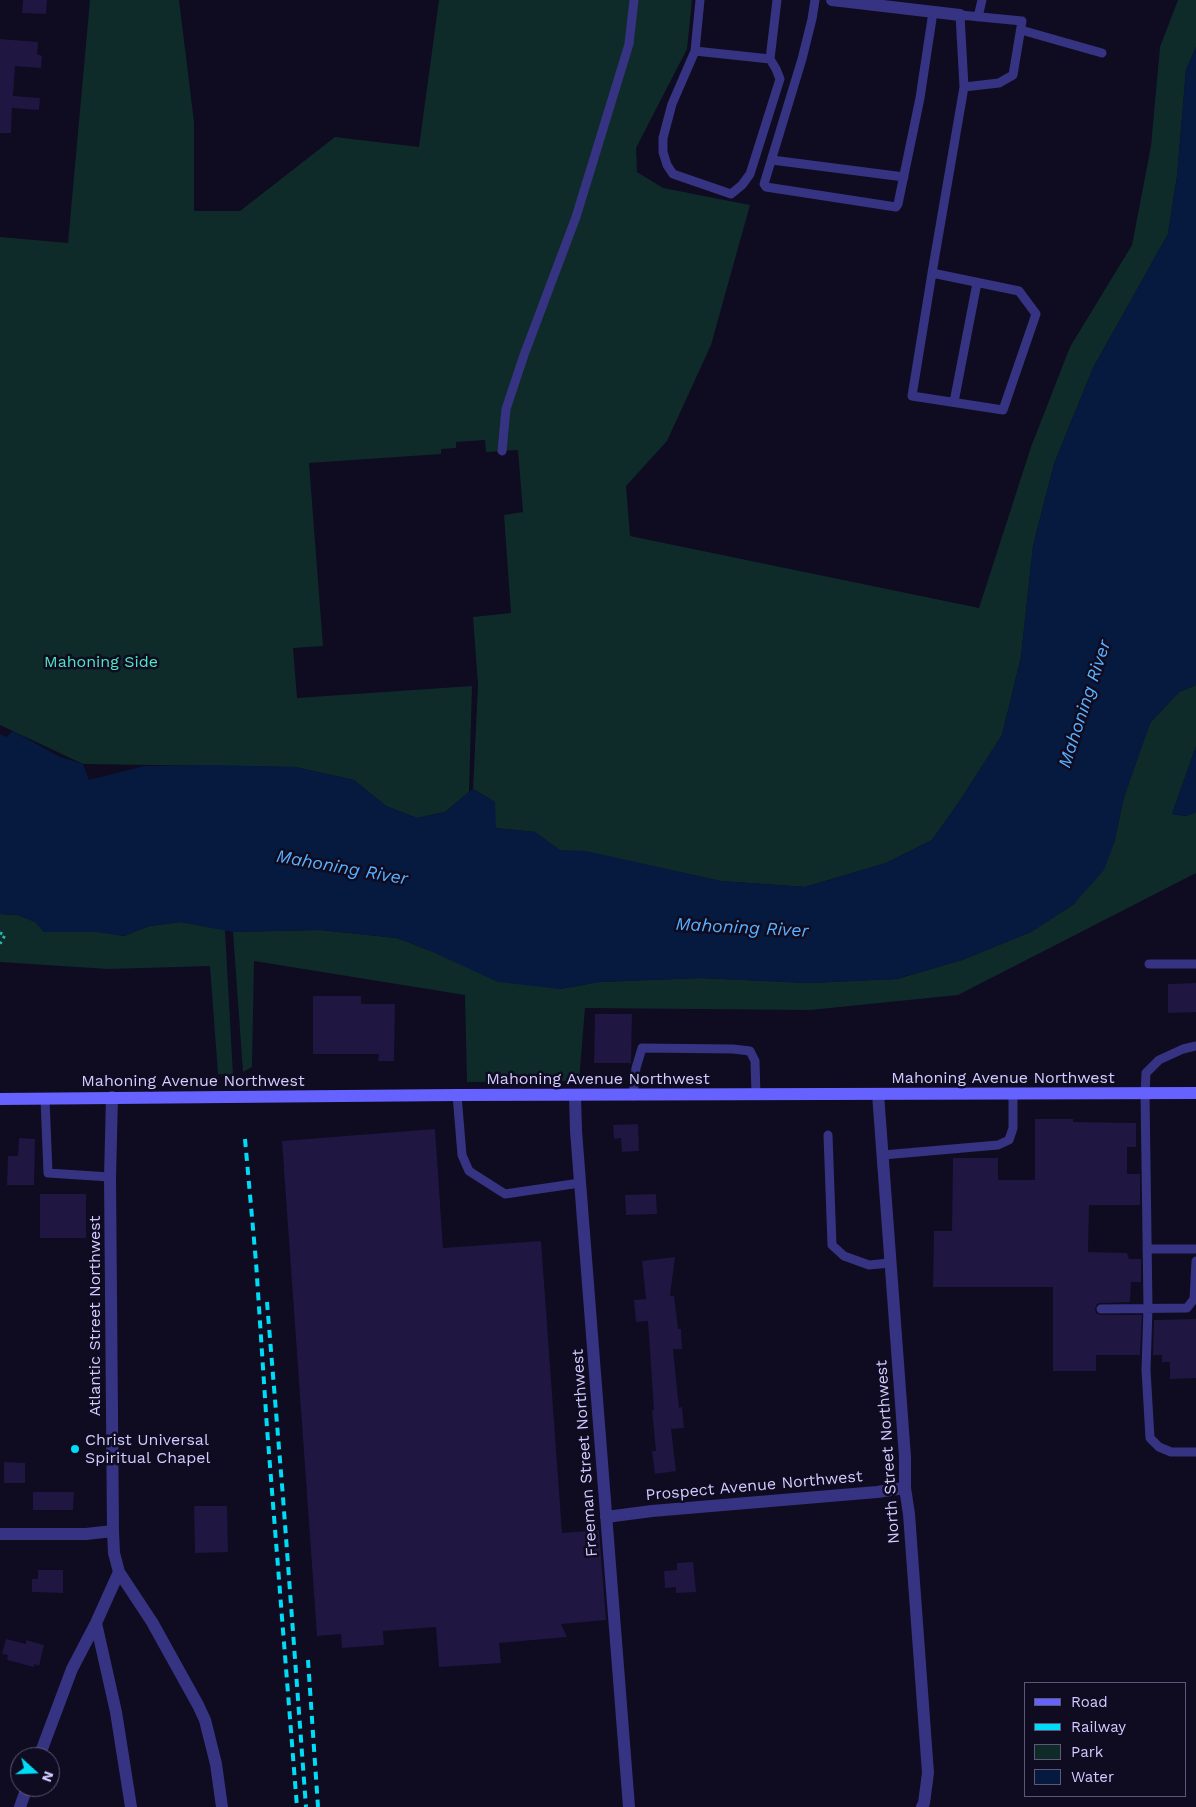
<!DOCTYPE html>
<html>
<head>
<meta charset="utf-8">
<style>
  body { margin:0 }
  #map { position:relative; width:1196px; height:1807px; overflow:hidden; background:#0f0b20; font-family:"Work Sans",sans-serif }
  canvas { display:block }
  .legend { position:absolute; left:1024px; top:1682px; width:162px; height:115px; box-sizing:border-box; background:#0f0b20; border:1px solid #5d5879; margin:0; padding:6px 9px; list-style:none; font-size:15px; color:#d1cbff }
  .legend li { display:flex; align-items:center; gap:10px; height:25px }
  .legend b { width:25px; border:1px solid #5d5879 }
  .north { position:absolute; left:10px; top:1747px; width:50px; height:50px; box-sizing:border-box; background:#0f0b20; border:1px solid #5d5879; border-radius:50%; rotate:110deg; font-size:14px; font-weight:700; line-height:20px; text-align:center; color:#d1cbff }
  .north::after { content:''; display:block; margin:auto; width:18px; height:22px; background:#00dcf6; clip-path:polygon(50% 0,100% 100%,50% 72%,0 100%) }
</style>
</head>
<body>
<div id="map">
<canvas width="1196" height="1807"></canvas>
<ul class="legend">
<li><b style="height:6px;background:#6662ff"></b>Road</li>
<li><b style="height:6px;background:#00dcf6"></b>Railway</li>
<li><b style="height:14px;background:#0e2b2a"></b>Park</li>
<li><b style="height:14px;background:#061a3f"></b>Water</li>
</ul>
<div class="north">N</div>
</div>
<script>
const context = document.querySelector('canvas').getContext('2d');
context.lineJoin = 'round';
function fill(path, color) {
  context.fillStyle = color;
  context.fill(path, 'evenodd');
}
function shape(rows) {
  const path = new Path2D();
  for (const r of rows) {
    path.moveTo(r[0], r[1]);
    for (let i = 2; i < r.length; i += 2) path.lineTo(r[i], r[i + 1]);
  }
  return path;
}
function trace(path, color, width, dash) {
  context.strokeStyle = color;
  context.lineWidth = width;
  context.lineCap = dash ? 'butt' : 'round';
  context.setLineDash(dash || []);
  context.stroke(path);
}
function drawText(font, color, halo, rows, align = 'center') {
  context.font = font + ' "Work Sans",sans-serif';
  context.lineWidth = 5;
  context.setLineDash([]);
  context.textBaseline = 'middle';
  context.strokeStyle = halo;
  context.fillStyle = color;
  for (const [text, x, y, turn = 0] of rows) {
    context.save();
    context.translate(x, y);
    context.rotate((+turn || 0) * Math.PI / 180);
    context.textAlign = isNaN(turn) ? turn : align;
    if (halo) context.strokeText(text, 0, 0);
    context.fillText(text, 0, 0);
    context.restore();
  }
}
const green = shape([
  [90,0,179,0,194,122,194,211,240,211,335,137,419,147,439,0,692,0,687,49,636,148,637,172,663,188,750,205,711,345,667,441,626,486,630,536,979,608,1031,447,1070,347,1132,245,1151,146,1160,47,1178,0,1196,0,1196,47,1186,70,1177,176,1168,234,1093,368,1054,464,1033,546,1021,657,1002,735,961,799,932,840,886,863,805,887,721,881,586,852,560,851,535,832,495,828,495,802,473,789,478,685,473,617,511,613,504,515,523,512,518,450,486,452,485,440,456,442,456,448,441,449,441,454,309,463,323,646,293,648,297,698,472,686,469,792,445,812,417,818,386,806,354,780,295,767,83,764,0,725,0,237,68,243],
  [1196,685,1196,746,1172,814,1186,816,1196,812,1196,873,958,995,810,1010,585,1008,579,1081,467,1082,465,995,254,961,252,1067,243,1072,233,932,320,930,397,938,428,950,560,989,599,982,700,978,809,983,897,979,962,960,1031,932,1074,904,1114,843,1124,797,1150,723,1179,692],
  [0,914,18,915,36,922,44,932,99,932,124,936,149,926,181,922,225,930,233,1075,218,1074,210,966,108,969,0,962]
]);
const water = shape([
  [1196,47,1196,685,1179,692,1150,723,1124,797,1114,843,1104,870,1074,904,1031,932,962,960,896,979,809,983,700,978,599,982,560,989,498,982,428,950,397,938,320,930,233,932,181,922,149,926,124,936,96,932,44,932,35,922,18,915,0,914,0,734,6,737,13,731,60,757,83,764,89,780,144,766,213,765,295,767,354,780,386,806,417,818,445,812,473,789,495,802,496,828,535,832,560,850,586,851,721,881,805,887,886,863,932,840,961,799,1002,735,1021,657,1033,546,1054,464,1093,368,1168,234,1177,176,1186,70],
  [1196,746,1196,812,1186,816,1172,814]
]);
const building = shape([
  [23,0,47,0,46,14,22,13],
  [0,39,38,42,37,54,42,56,41,68,15,66,13,96,40,98,39,110,12,108,11,133,0,133],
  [1196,983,1196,1012,1168,1013,1168,984],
  [313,996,361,996,361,1004,395,1004,394,1061,378,1061,379,1054,313,1054],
  [595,1014,632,1014,631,1063,594,1063],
  [1035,1119,1073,1119,1073,1122,1136,1123,1136,1147,1127,1147,1127,1174,1140,1174,1140,1205,1089,1205,1088,1252,1127,1253,1129,1259,1141,1259,1141,1282,1131,1282,1130,1302,1100,1303,1097,1304,1095,1309,1096,1313,1101,1315,1142,1315,1140,1355,1096,1355,1096,1371,1053,1371,1053,1287,933,1287,934,1231,952,1231,953,1158,998,1158,998,1180,1035,1180],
  [638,1124,639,1151,622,1152,621,1138,614,1139,613,1125],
  [435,1129,443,1248,541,1241,562,1533,599,1530,606,1620,561,1624,567,1637,499,1643,501,1663,439,1667,436,1627,383,1631,384,1645,342,1648,341,1634,317,1636,282,1141],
  [19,1138,35,1139,34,1185,7,1185,8,1156,18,1156],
  [40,1194,86,1194,86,1238,40,1238],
  [656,1194,657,1214,626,1215,625,1195],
  [675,1257,670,1296,674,1296,678,1329,681,1329,682,1349,673,1349,679,1408,682,1407,684,1428,671,1429,676,1471,655,1474,652,1451,656,1451,652,1410,654,1410,648,1321,636,1322,634,1300,646,1299,642,1261],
  [1196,1319,1196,1378,1170,1379,1170,1362,1162,1362,1162,1355,1153,1355,1154,1320],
  [4,1462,25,1463,25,1483,4,1483],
  [33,1492,74,1492,73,1510,33,1510],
  [194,1506,227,1506,228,1552,195,1553],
  [693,1562,696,1592,676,1593,676,1587,665,1588,664,1571,677,1570,677,1563],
  [38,1570,63,1570,63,1593,32,1592,32,1579,38,1579],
  [6,1639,26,1644,26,1640,44,1645,39,1666,34,1664,34,1667,7,1660,8,1655,2,1654]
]);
const path = shape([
  [0,933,5,935,0,944]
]);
const lane = shape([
  [700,0,695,51,770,59,777,0],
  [815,0,812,19,802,59,764,184,766,187,896,207,898,204,920,98,933,12],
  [978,17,982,0],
  [1021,30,1102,53],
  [695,51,672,104,663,138,663,152,667,165,673,174,731,194,742,185,750,174,780,79,776,69,770,59],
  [772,160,904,177],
  [932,273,1019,291,1036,314,1003,410,912,396,932,273,964,87,999,83,1013,75,1022,21,960,15,964,87],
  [954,402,977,283],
  [502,451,506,409,524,355,576,217,629,44,634,0],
  [1149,964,1196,964],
  [1196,1046,1183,1049,1159,1060,1146,1073,1145,1093,1148,1308,1146,1370,1150,1438,1159,1447,1171,1452,1196,1452],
  [457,1095,462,1155,469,1171,505,1194,580,1183],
  [633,1096,636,1068,642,1048,733,1049,750,1051,755,1061,756,1095],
  [45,1099,48,1173,110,1177],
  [828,1135,832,1245,844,1256,869,1265,890,1263],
  [883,1155,998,1145,1009,1140,1013,1128,1013,1094],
  [1147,1249,1196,1249],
  [1101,1309,1187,1308,1194,1299,1196,1261]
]);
const street = shape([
  [832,0,960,15],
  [878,1094,905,1457,905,1488,909,1514,928,1773,924,1803,922,1807],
  [575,1096,576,1131,629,1807],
  [606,1517,652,1511,877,1492,905,1488],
  [0,1534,86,1534,113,1531],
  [119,1572,152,1622,198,1705,205,1720,216,1764,222,1807],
  [96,1623,116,1712,131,1807],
  [39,1757,72,1669,96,1623,119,1572,114,1553,113,1531,110,1177,112,1097],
  [20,1807,27,1787]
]);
const secondary = shape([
  [0,1099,457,1095,1196,1093]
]);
const rail = shape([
  [245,1139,256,1262,267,1428,297,1807],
  [267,1302,283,1497,306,1807],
  [308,1660,318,1807]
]);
const markers = [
  [75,1449,5,"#00dcf6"]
];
const parkNames = [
  ["Mahoning Side",101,662]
];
const streetNames = [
  ["Mahoning Avenue Northwest",1003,1078],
  ["Mahoning Avenue Northwest",598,1079],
  ["Mahoning Avenue Northwest",193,1081],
  ["Atlantic Street Northwest",95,1316,-90],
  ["North Street Northwest",888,1452,-94],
  ["Freeman Street Northwest",585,1453,-94],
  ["Prospect Avenue Northwest",754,1486,-5]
];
const poiNames = [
  ["Christ Universal",85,1440],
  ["Spiritual Chapel",85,1458]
];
const waterNames = [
  ["Mahoning River",1085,704,-72],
  ["Mahoning River",342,868,10],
  ["Mahoning River",742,928,3]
];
fill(green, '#0e2b2a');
fill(water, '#061a3f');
fill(building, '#1f1642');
trace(path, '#26b8b0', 3, [2.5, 4]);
trace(lane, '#363382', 9);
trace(street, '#363382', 12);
trace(secondary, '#6662ff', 12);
trace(rail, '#00dcf6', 4, [8, 6]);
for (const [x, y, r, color] of markers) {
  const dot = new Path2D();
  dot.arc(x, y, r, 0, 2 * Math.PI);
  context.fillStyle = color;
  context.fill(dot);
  trace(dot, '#0f0b20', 2);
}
drawText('16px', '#4fe6c1', '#0f0b20', parkNames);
drawText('16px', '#d1cbff', '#0f0b20', streetNames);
drawText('16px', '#d1cbff', '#0f0b20', poiNames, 'left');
drawText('italic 18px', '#59b1ff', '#0f0b20', waterNames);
</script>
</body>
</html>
